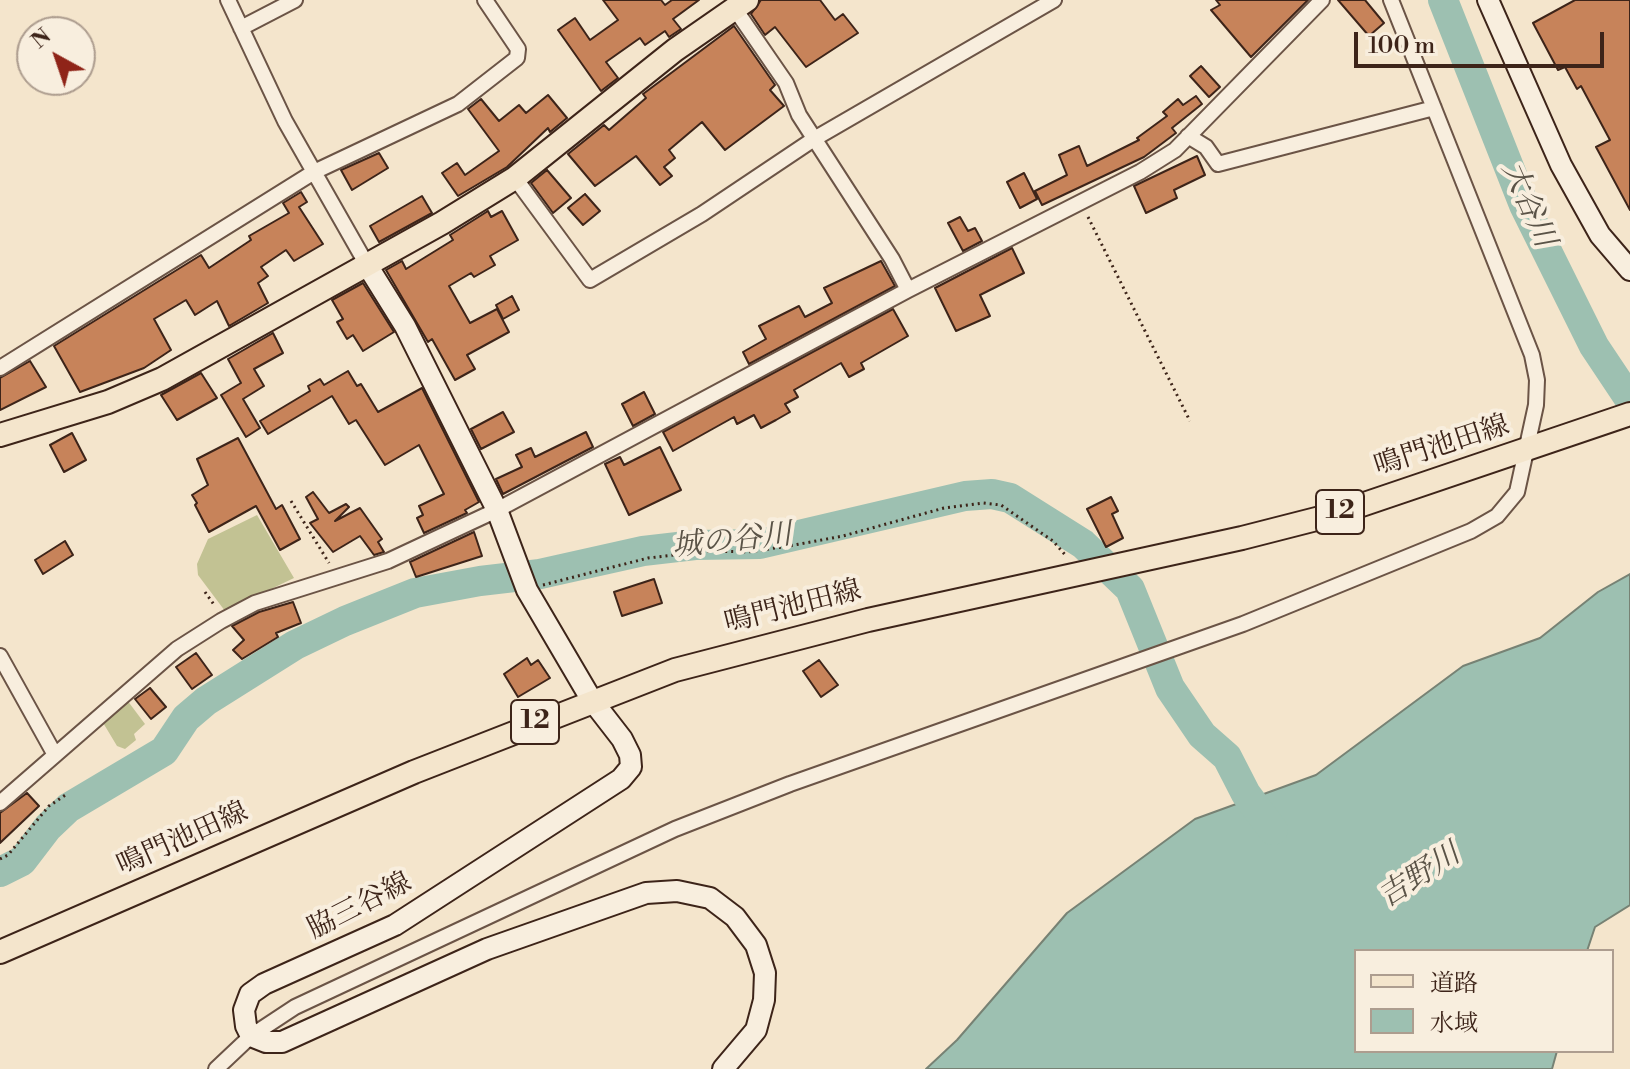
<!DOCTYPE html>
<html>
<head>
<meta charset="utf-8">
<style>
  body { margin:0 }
  #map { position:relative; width:1630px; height:1069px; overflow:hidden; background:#f4e5cc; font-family:"Libre Bodoni","Noto Serif JP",serif }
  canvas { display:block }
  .legend { position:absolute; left:1354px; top:949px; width:260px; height:104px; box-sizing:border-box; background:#f8eede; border:2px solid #ad9d8f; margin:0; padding:10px 14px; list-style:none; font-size:24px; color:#3d2419 }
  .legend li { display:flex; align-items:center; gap:16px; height:40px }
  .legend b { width:40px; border:2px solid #ad9d8f }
  .north { position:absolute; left:16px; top:16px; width:80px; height:80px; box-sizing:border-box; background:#f8eede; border:2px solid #ad9d8f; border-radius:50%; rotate:320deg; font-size:22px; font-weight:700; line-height:32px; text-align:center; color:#3d2419 }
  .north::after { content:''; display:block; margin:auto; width:28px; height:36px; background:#8f2418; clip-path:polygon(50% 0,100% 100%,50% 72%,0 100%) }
  .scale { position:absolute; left:1354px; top:32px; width:250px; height:36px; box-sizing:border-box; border:4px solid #3d2419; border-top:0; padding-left:10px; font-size:24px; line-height:28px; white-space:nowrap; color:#3d2419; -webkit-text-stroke:6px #f8eede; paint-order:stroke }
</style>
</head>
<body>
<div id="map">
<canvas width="1630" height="1069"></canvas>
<ul class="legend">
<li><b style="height:10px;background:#f4e5cc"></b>道路</li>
<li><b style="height:22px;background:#9dc0b1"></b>水域</li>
</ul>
<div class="north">N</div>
<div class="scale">100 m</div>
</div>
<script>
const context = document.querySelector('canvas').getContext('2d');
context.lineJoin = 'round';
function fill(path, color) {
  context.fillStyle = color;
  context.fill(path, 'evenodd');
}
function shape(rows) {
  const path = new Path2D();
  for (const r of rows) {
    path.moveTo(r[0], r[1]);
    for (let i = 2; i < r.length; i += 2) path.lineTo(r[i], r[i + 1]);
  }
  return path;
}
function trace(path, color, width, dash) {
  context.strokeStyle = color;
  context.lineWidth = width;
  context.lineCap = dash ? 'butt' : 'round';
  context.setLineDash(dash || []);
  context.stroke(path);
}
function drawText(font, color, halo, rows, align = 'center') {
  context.font = font + ' "Libre Bodoni","Noto Serif JP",serif';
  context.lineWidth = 8;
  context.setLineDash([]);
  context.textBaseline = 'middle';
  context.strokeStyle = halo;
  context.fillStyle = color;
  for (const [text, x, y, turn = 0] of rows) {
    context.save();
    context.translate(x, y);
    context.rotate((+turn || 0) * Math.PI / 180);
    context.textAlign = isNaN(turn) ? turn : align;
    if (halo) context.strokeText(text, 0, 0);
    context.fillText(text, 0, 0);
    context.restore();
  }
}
const green = shape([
  [257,515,294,578,225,611,198,575,197,564,208,539],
  [127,700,145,724,134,734,136,740,125,749,117,746,102,721]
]);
const water = shape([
  [1630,574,1630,905,1595,927,1587,951,1356,951,1356,1051,1557,1051,1552,1069,926,1069,957,1040,1067,913,1195,819,1316,775,1463,666,1540,638,1598,592,1630,574]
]);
const river = shape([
  [1443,0,1524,205,1594,346,1630,400],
  [0,872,22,861,48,827,68,808,164,751,186,718,206,701,295,645,345,621,415,593,480,581,540,574,643,551,695,545,760,544,965,496,992,494,1010,498,1083,544,1130,589,1170,688,1202,735,1227,757,1246,794,1273,830]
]);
const building = shape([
  [603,0,661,0,665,5,672,0,699,0,673,19,681,29,669,37,665,31,645,45,640,38,606,62,618,78,601,91,558,30,575,18,590,40,618,20,603,0],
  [761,0,820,0,835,20,843,14,858,33,806,67,775,27,765,35,751,14,761,0],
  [1216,0,1308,0,1251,57,1211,10,1220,5,1216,0],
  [1338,0,1365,0,1384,23,1369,36,1338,0],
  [1575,0,1630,0,1630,210,1596,147,1610,140,1581,86,1577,89,1565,67,1558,70,1533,23,1575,0],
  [734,26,775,85,770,90,784,106,725,150,702,122,669,150,675,158,664,167,672,176,660,185,636,156,595,186,568,154,604,125,609,130,646,98,643,94,734,26],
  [1201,66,1220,87,1209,97,1190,76,1201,66],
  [548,95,567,118,550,132,548,128,507,167,458,196,442,173,457,163,465,175,499,151,468,109,481,99,499,121,519,105,526,113,548,95],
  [1196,96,1202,104,1172,128,1176,133,1144,157,1042,205,1035,191,1067,175,1059,155,1079,146,1087,166,1139,140,1137,138,1167,116,1163,112,1178,99,1183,105,1196,96],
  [379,153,388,168,352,190,341,170,379,153],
  [1197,156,1205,175,1174,190,1177,198,1146,213,1134,186,1197,156],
  [547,170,571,198,553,213,531,183,547,170],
  [1024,173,1037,199,1020,208,1007,182,1024,173],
  [301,192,307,202,299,207,323,244,294,261,286,250,261,267,268,276,258,283,268,303,229,326,217,301,195,315,186,300,154,319,171,350,144,368,80,392,54,346,201,255,209,268,251,240,249,236,289,213,283,203,301,192],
  [585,194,600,211,583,225,568,208,585,194],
  [422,196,432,213,379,242,370,226,422,196],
  [488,211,491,217,502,211,518,240,490,256,495,265,474,277,471,273,449,286,470,323,497,309,509,332,467,355,475,369,455,380,432,339,428,342,386,270,402,261,406,269,453,240,450,235,488,211],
  [960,217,968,231,975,228,982,241,963,251,948,223,960,217],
  [1012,248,1024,273,980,295,990,316,956,331,935,288,1012,248],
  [881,261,895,286,749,364,743,352,766,339,759,326,799,306,805,317,832,303,824,288,881,261],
  [363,283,394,332,363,351,353,335,347,339,337,322,343,319,332,300,363,283],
  [512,296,519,310,503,319,496,305,512,296],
  [893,309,908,336,861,363,864,369,849,377,841,363,794,390,798,397,785,404,790,412,776,420,761,428,754,415,737,424,734,417,673,451,663,432,893,309],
  [273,333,283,353,254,369,264,386,243,399,260,428,246,437,221,395,241,383,228,359,273,333],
  [30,361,46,387,0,410,0,378,30,361],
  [348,371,357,386,361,384,378,412,422,388,479,502,465,510,467,513,424,533,417,518,423,515,419,506,444,494,419,445,385,465,356,420,349,424,332,396,268,434,260,421,310,391,308,386,320,379,324,385,348,371],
  [201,373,217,398,177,420,161,395,201,373],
  [644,392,655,414,633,426,622,404,644,392],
  [503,412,514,432,481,449,471,429,503,412],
  [586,432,593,447,503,494,496,479,522,467,516,455,531,448,535,457,586,432],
  [72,433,86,460,64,472,50,445,72,433],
  [238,438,276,509,282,505,300,539,280,550,256,506,209,532,195,505,197,503,192,495,208,485,197,459,238,438],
  [660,447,681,490,629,515,605,464,620,457,624,465,660,447],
  [313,492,329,513,346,504,349,507,335,521,360,508,382,539,378,542,384,552,374,555,360,536,333,552,310,523,318,519,306,497,313,492],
  [1111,497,1118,511,1112,514,1123,538,1106,547,1087,509,1111,497],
  [474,532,482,556,416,577,410,562,474,532],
  [65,541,73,555,43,574,35,560,65,541],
  [654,579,662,603,622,616,614,592,654,579],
  [293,602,301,623,276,633,278,637,242,659,233,650,244,640,232,626,259,612,293,602],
  [196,653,212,675,192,689,176,667,196,653],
  [527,658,531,665,538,660,550,678,518,697,504,674,527,658],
  [819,660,838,685,821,697,803,671,819,660],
  [150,688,166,707,151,719,135,699,150,688],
  [27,793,39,806,0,843,0,813,27,793]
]);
const path = shape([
  [1088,217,1190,421],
  [291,501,329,563],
  [543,585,648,558,710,551,748,552,789,546,843,536,944,508,983,503,1001,505,1053,541,1067,557],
  [205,592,215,606],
  [0,859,8,855,49,806,67,794]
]);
const street = shape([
  [228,0,285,121,367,265],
  [735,9,786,83,799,115,892,259,908,290],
  [241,28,295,0],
  [1188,136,1206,147,1218,164,1434,108],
  [515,178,590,280,702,214,814,139,1054,0],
  [0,368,314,172,458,104,517,58,518,49,485,0],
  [0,656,55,755],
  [0,803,177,649,221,621,255,603,388,561,497,510,908,290,1140,172,1175,150,1322,0],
  [216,1069,251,1036,295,1007,675,829,790,784,1243,624,1471,531,1497,516,1517,492,1536,405,1537,380,1532,355,1391,0]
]);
const secondary = shape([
  [1488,0,1561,165,1600,235,1630,270],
  [367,265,405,326,497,510,527,590,591,699,622,739,630,755,631,767,621,779,395,925,264,984,250,994,244,1010,246,1026,251,1036,266,1042,282,1042,487,949,646,893,677,891,710,898,735,917,756,945,765,973,764,1000,756,1030,723,1069]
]);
const primary = shape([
  [0,435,108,402,162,379,442,223,515,178,675,50,747,0],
  [0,952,414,772,675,670,868,620,1242,538,1332,515,1630,414]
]);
const shields = [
  [1340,512,48],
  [535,722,48]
];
const shieldNames = [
  ["12",1340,512],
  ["12",535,722]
];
const streetNames = [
  ["鳴門池田線",1442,447,-18],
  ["鳴門池田線",793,608,-14],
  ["鳴門池田線",183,840,-24],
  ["脇三谷線",360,907,-27]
];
const waterNames = [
  ["大谷川",1527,205,66],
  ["城の谷川",732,542,-6],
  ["吉野川",1420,877,-33]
];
fill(green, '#c2c293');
fill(water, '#9dc0b1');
trace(water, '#778274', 2);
trace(river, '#9dc0b1', 30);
fill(building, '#c7835a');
trace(building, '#3d2419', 2);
trace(street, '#6b5446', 18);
trace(secondary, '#3d2419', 24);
trace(primary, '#3d2419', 26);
trace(path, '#3d2419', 3, [2, 4]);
trace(street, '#f8eede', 14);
trace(secondary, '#f8eede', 20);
trace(primary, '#f4e5cc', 22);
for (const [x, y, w] of shields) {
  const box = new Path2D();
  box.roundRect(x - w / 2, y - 22, w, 44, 6);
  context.fillStyle = '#f8eede';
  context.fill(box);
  trace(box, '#3d2419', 2);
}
drawText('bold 26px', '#3d2419', null, shieldNames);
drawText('28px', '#3d2419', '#f8eede', streetNames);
drawText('italic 30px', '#5a5347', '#f8eede', waterNames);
</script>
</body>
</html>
